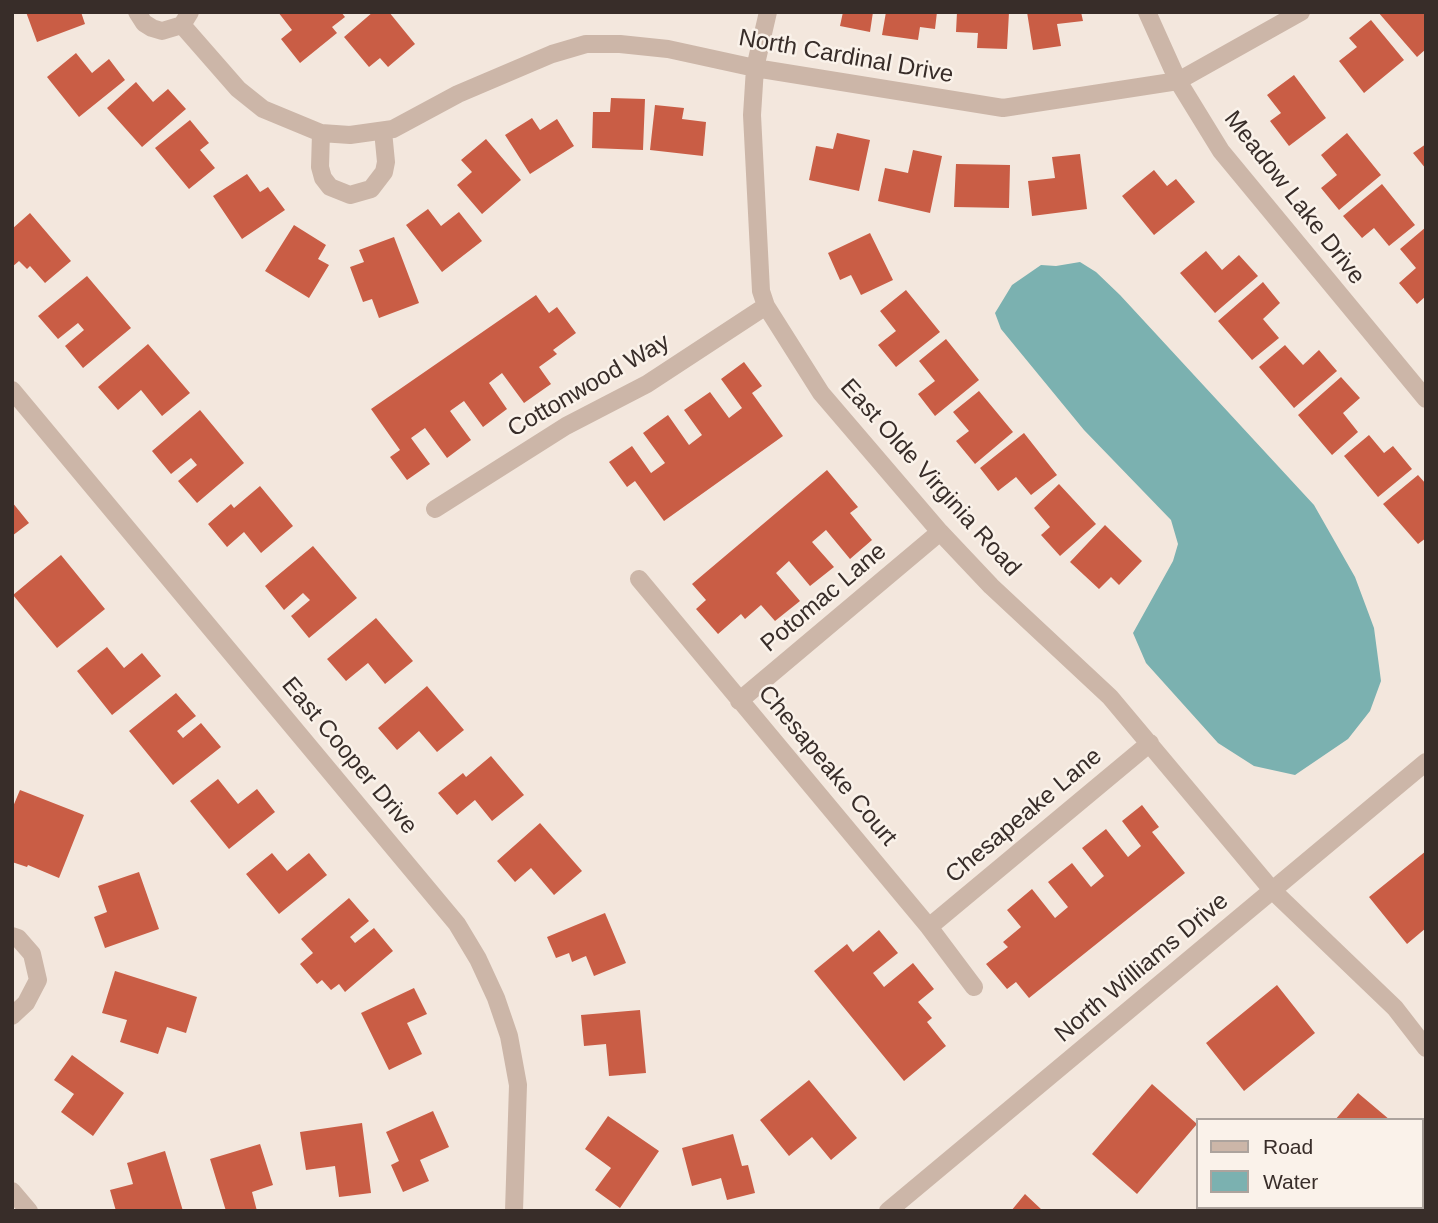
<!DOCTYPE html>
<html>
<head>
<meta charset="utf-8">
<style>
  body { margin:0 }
  #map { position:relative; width:1438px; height:1223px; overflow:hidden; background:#f3e7dd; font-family:Helvetica,sans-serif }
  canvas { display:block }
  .frame { position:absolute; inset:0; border:14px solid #382d29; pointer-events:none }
  .legend { position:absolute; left:1196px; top:1118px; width:228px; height:91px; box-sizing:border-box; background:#faf2ea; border:2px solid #aca39d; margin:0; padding:9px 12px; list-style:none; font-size:21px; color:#382d29 }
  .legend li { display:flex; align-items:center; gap:14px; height:35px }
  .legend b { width:35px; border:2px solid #aca39d }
</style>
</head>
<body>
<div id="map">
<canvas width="1438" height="1223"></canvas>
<div class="frame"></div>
<ul class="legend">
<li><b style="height:9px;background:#ccb6a8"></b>Road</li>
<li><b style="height:19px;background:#7bb1b0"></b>Water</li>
</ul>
</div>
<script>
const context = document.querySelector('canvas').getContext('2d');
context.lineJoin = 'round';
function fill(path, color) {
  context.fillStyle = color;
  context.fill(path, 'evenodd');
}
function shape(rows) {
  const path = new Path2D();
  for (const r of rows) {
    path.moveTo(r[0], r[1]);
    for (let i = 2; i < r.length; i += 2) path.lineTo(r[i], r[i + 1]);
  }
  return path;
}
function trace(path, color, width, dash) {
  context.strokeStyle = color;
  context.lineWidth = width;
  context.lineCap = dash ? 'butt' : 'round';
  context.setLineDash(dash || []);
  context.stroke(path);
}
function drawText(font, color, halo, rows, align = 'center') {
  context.font = font + ' Helvetica,sans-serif';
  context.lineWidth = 5;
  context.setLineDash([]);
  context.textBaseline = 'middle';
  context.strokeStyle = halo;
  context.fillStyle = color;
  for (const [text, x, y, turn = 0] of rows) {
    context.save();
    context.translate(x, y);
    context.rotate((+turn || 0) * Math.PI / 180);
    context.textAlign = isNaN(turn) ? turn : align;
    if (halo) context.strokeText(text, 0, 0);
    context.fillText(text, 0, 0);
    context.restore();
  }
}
const water = shape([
  [1080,262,1096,272,1120,295,1314,505,1355,577,1374,628,1381,681,1370,711,1348,739,1295,775,1254,766,1218,743,1146,663,1133,633,1173,561,1178,544,1171,520,1084,430,1001,329,995,313,1012,285,1041,265,1056,266]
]);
const building = shape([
  [26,12,81,12,85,24,37,42],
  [278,12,341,12,345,17,332,27,337,33,300,63,281,39,292,30],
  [373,12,389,12,415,44,388,67,380,58,369,67,344,37],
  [843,12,873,12,870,32,840,26],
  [886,12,937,12,935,29,920,27,918,40,882,35],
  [957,12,1009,12,1007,49,977,48,978,33,956,32],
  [1027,12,1081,12,1083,21,1057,24,1061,46,1033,50],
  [1378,12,1426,12,1426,49,1417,57],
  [1371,20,1404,60,1364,93,1339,61,1357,47,1349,38],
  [76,53,92,73,109,59,125,80,79,117,47,77],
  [1294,75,1326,118,1289,146,1270,121,1281,113,1267,95],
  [136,82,153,102,168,89,186,109,142,147,107,108],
  [611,98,645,99,643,150,592,148,593,112,610,112],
  [655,105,684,108,682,119,706,122,703,156,650,150],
  [532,118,540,130,557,119,574,146,530,174,505,135],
  [190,120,209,143,200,150,215,168,189,189,155,148],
  [837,133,870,140,859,191,809,180,816,146,833,149],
  [1347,133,1381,175,1339,210,1321,188,1337,175,1321,155],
  [486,139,521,180,482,214,457,185,472,172,461,160],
  [1426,144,1426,169,1413,153],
  [913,150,942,156,930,213,878,201,885,168,908,173],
  [1080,154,1087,209,1032,216,1028,181,1055,178,1052,157],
  [956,164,1010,165,1009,208,954,207],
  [1154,170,1167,186,1176,179,1195,202,1154,235,1122,196],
  [247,174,260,192,268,187,285,210,242,239,213,196],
  [1382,184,1415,225,1389,246,1374,228,1362,238,1343,216],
  [428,209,441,226,459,212,482,241,442,272,406,225],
  [30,213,71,261,45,283,30,266,27,269,19,261,12,267,12,229],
  [294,225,326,245,318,259,329,265,309,298,265,271],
  [1426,227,1426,296,1417,304,1399,283,1416,268,1400,249],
  [870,233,893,280,861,295,851,275,840,280,828,253],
  [394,237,419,303,379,318,372,299,363,302,350,267,364,262,359,250],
  [1206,251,1222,270,1239,255,1258,276,1215,313,1180,273],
  [87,276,131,328,83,368,65,346,84,330,78,323,58,339,38,316],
  [1263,282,1280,303,1263,319,1279,338,1252,360,1218,321],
  [906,290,940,332,896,367,878,345,896,331,880,311],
  [536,295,549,313,557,307,576,333,553,350,557,354,539,367,551,384,524,403,502,373,489,383,507,409,483,427,464,401,450,411,471,440,447,458,425,428,411,438,430,464,407,480,390,457,400,450,371,409],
  [946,339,979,380,935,416,918,394,935,381,919,361],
  [148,344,190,393,162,416,141,390,118,410,98,387],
  [1285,345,1303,365,1319,350,1337,371,1294,408,1259,367],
  [744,362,762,386,752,393,783,436,664,521,635,481,627,487,609,462,632,446,651,473,665,463,643,433,668,415,689,445,702,435,684,410,710,392,729,418,742,408,721,379],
  [1341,377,1360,398,1343,413,1358,432,1332,455,1298,415],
  [979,391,1013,432,975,464,956,441,969,431,953,412],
  [200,410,244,463,197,503,178,481,197,465,191,458,171,474,152,451],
  [1024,433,1057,475,1031,495,1016,477,998,491,980,468],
  [1369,435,1384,453,1393,446,1412,469,1378,497,1344,456],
  [827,470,858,507,850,513,872,540,850,559,826,530,812,542,834,567,810,586,789,561,776,573,800,601,775,621,761,605,745,619,741,614,718,634,696,609,706,600,692,584],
  [1418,475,1426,484,1426,538,1418,544,1383,504],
  [1059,484,1096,524,1060,556,1041,535,1050,527,1034,508],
  [260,486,293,526,261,553,244,532,227,547,208,524,231,504,234,508],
  [12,502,29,523,12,536],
  [1105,525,1142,561,1119,585,1111,577,1099,589,1070,562],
  [313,546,357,598,309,638,291,616,310,600,303,593,284,610,265,586],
  [61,555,105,609,57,648,13,595],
  [376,618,413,661,385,684,368,663,346,681,327,659],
  [107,647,124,668,142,653,161,676,112,715,77,671],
  [427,686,464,730,437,752,419,731,397,750,378,728],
  [176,693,196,716,177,731,183,738,201,723,221,747,173,785,129,731],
  [491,756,524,795,492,821,475,800,457,815,438,793,463,773,466,777],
  [218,779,238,804,257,789,275,812,229,849,190,801],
  [20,790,84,815,59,878,28,865,27,867,12,862,12,809],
  [1142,805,1159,827,1152,832,1185,873,1029,998,1016,982,1007,989,986,964,1008,947,1003,942,1021,927,1007,910,1032,889,1055,918,1068,907,1048,882,1072,863,1091,887,1104,876,1082,848,1106,829,1128,857,1141,846,1122,821],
  [540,823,582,871,554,895,531,868,515,882,497,861],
  [1426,851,1426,928,1407,944,1369,897],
  [272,853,287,871,309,853,327,875,279,914,246,874],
  [139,872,159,929,105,948,94,917,107,912,98,886],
  [349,898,369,921,350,937,355,943,374,928,393,951,345,992,339,984,331,990,322,980,317,984,300,964,313,953,301,939],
  [605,913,626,963,594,976,586,956,572,962,569,953,556,958,547,937],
  [879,930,898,953,873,973,884,987,913,963,934,989,918,1002,932,1018,927,1022,946,1046,904,1081,814,971,847,944,853,952],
  [115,971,197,997,186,1033,167,1027,158,1054,120,1042,127,1020,102,1013],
  [1277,985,1315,1033,1244,1091,1206,1043],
  [414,988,427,1014,407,1023,422,1054,389,1070,361,1013],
  [640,1010,646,1073,609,1076,606,1044,584,1046,581,1015],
  [72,1055,124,1093,93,1136,61,1112,74,1094,54,1080],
  [809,1080,857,1138,831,1160,812,1137,789,1156,760,1120],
  [1152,1084,1197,1124,1137,1194,1092,1154],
  [1358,1093,1390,1120,1335,1120],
  [433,1111,449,1147,420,1160,429,1181,403,1192,391,1165,399,1161,386,1132],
  [608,1116,659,1151,620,1208,595,1190,611,1168,585,1149],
  [362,1123,371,1193,339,1197,335,1166,306,1170,300,1132],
  [733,1134,742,1166,748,1165,755,1193,727,1200,721,1178,692,1186,682,1148],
  [260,1144,273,1185,252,1192,257,1211,226,1211,210,1159],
  [165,1151,183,1211,116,1211,110,1190,133,1184,127,1163],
  [1025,1194,1043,1211,1011,1211],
  [1239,1207,1256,1207,1259,1211,1235,1211]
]);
const minor = shape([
  [137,12,144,23,152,28,162,31,182,25,190,12],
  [768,12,755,68,752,115,761,291,766,306,821,393,940,532,991,586,1110,697,1272,890,1395,1008,1426,1048],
  [1147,12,1178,81,1221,151,1426,399],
  [182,25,238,89,263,109,321,133,350,135,393,129,458,94,552,54,586,44,620,44,668,49,755,68,1003,108,1178,81,1301,12],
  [321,133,320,167,323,178,330,187,350,195,371,189,384,172,386,162,383,131],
  [12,390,457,924,478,959,496,998,509,1036,518,1085,514,1211],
  [435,509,566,426,647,384,766,306],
  [639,579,929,927,974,987],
  [739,701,940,532],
  [929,927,1150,743],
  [12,936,18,938,32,954,38,980,26,1003,12,1016],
  [12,1191,29,1211],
  [888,1211,1426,762]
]);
const streetNames = [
  ["North Cardinal Drive",846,57,10],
  ["Meadow Lake Drive",1294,198,52],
  ["Cottonwood Way",589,386,-30],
  ["East Olde Virginia Road",930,478,48],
  ["Potomac Lane",824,598,-40],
  ["East Cooper Drive",349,756,50],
  ["Chesapeake Court",827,766,50],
  ["Chesapeake Lane",1024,816,-40],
  ["North Williams Drive",1142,968,-40]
];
fill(water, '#7bb1b0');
fill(building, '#c95d45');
trace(minor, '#ccb6a8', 18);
drawText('24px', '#382d29', '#faf2ea', streetNames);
</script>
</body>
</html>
